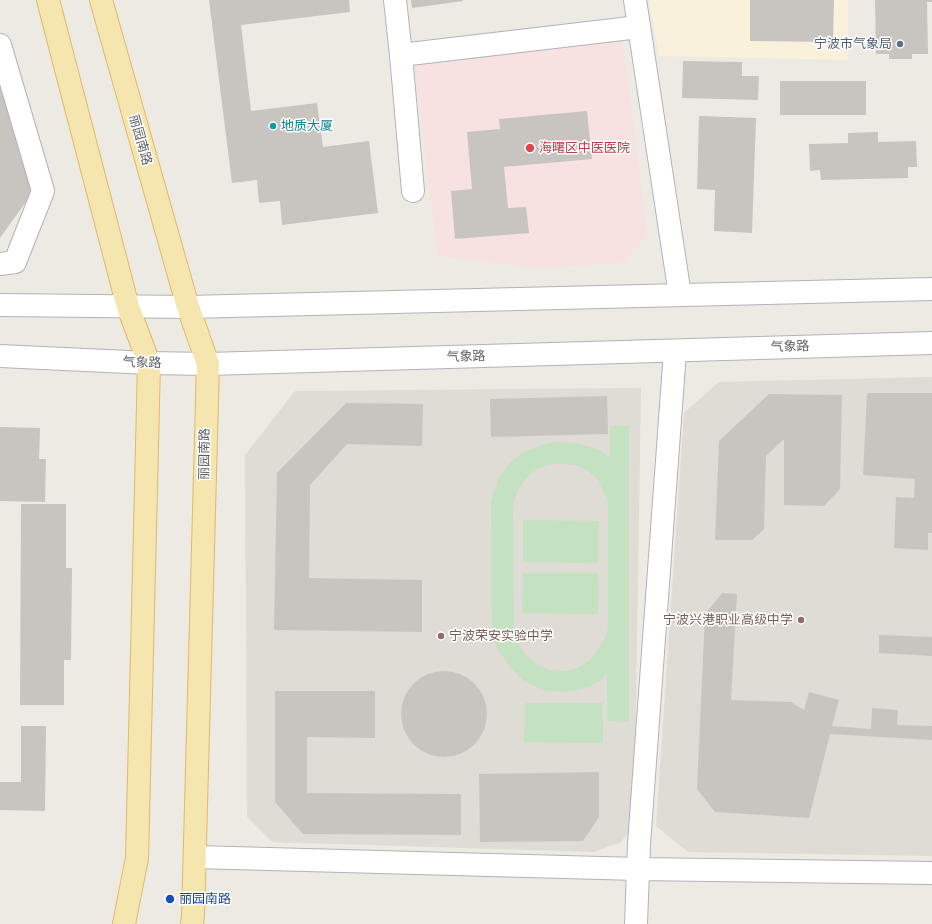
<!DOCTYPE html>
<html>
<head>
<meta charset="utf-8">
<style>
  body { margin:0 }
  canvas { display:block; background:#eceae3 }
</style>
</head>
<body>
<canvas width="932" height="924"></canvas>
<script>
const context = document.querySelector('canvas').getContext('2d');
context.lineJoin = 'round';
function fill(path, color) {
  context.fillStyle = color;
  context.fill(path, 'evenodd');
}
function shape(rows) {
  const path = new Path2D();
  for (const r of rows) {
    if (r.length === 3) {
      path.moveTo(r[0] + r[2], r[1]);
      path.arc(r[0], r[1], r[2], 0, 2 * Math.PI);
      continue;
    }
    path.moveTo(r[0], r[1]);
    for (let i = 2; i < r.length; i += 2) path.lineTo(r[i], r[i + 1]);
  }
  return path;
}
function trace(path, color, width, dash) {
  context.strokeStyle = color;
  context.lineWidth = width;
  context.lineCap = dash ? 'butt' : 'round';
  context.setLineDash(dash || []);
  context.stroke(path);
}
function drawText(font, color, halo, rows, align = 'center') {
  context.font = font + ' "Fira Sans Condensed","Noto Sans SC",sans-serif';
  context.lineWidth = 3;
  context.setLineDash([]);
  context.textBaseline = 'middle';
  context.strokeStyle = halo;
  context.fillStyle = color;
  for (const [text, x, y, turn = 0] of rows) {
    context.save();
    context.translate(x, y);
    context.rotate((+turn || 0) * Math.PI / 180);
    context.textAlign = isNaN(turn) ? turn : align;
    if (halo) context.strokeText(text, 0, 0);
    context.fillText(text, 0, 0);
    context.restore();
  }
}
const commercial = shape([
  [649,0,848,0,848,60,659,56]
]);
const education = shape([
  [932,377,932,856,688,852,656,826,684,413,719,382],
  [641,388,634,825,621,842,594,852,272,842,247,817,245,455,295,391]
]);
const medical = shape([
  [614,37,623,43,647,236,622,263,537,268,438,256,414,61]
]);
const green = shape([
  [610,426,629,426,629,722,607,721,607,674,601,680,590,686,581,689,565,692,547,691,532,685,522,679,511,668,498,650,492,635,491,501,498,480,509,464,523,452,542,445,555,442,573,443,588,446,601,451,610,458],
  [553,464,567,464,576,465,587,470,598,480,608,501,608,628,606,636,599,649,589,661,577,668,565,671,549,670,536,664,525,654,517,642,514,626,513,509,514,500,519,488,526,478,538,468],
  [523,520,599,521,599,563,523,562],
  [523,573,599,573,598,614,522,613],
  [525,703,603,703,603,743,524,742]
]);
const building = shape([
  [209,0,349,0,350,12,241,25,251,111,317,103,323,147,369,141,378,213,282,225,280,201,259,203,257,180,232,183],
  [411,0,463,0,463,1,412,8],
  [750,0,834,0,833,42,750,41],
  [875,0,932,0,932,2,927,2,928,54,912,54,912,59,889,59,889,54,876,54],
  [683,61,742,62,742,76,759,76,758,100,682,98],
  [0,80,35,189,0,238],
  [780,81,866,81,866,115,780,115],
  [587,111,592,159,504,167,508,208,526,207,529,233,455,239,451,191,472,189,467,132,500,129,499,119],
  [699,116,756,118,752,233,714,231,715,190,697,189],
  [878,132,878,142,916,141,917,167,908,167,908,178,821,180,820,170,810,171,809,144,848,143,848,133],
  [867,393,932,393,932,533,928,533,928,550,894,548,896,497,914,498,915,479,863,475],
  [769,394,842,395,840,489,824,506,784,505,784,439,766,456,764,529,752,540,715,540,719,441],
  [607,396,608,434,491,437,490,399],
  [346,403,423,404,422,446,347,444,310,485,309,578,422,580,422,632,274,630,277,473],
  [0,427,40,428,39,459,46,459,45,502,0,501],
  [21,504,66,504,66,568,72,568,71,660,64,660,64,705,20,705],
  [722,593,737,594,731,700,791,702,804,710,809,692,839,700,832,726,871,729,872,708,898,710,897,725,932,726,932,740,830,734,809,818,715,812,697,789,705,614],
  [879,635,932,637,932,656,879,653],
  [444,714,43],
  [275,691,375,691,375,738,307,737,307,793,461,794,461,835,303,834,275,802],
  [21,726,46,726,45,811,0,810,0,782,21,782],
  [599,772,599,817,583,841,480,842,479,774]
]);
const minor = shape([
  [395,0,401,55,413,191],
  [635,0,680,295],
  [0,45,43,191,15,262,0,264],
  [401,55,639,27],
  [0,305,188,307,932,289],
  [0,356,149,363,208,364,932,343],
  [195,857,638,869,932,873],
  [636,924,639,844,675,351]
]);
const major = shape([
  [48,0,128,307,149,363,137,858,124,924],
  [101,0,188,307,208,364,193,916,192,924]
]);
const markers = [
  [900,44,4,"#5c6f8a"],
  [273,126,4,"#0f9aa8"],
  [530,148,5,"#e0444e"],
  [801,620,4,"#8d6e63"],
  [441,636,4,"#8d6e63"],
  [170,899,5,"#1a4fb4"]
];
const serviceNames = [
  ["宁波市气象局",892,44]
];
const cultureNames = [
  ["地质大厦",281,126]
];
const streetNames = [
  ["丽园南路",140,140,74],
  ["气象路",790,347,-2],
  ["气象路",466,357,-2],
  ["气象路",142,363,2],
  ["丽园南路",205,454,-89]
];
const healthNames = [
  ["海曙区中医医院",539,148]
];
const educationNames = [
  ["宁波兴港职业高级中学",793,620],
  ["宁波荣安实验中学",449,636,"left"]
];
const transitNames = [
  ["丽园南路",179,899]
];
fill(commercial, '#f9f1db');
fill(education, '#dfdbd5');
fill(medical, '#f8e1e1');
fill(green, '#c4e1c2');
fill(building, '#c8c5c0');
trace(minor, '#b0b4b7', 24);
trace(major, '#e1b868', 24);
trace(minor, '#fff', 22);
trace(major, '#f5e6af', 22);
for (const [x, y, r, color] of markers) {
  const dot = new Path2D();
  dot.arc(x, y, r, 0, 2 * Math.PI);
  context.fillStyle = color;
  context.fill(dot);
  trace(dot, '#fff', 1.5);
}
drawText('13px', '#4e5e75', '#fff', serviceNames, 'right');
drawText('13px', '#0d838f', '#fff', cultureNames, 'left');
drawText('13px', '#5b5f62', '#fff', streetNames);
drawText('13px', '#be3a42', '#fff', healthNames, 'left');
drawText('13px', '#785e54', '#fff', educationNames, 'right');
drawText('13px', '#164399', '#fff', transitNames, 'left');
</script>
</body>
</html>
